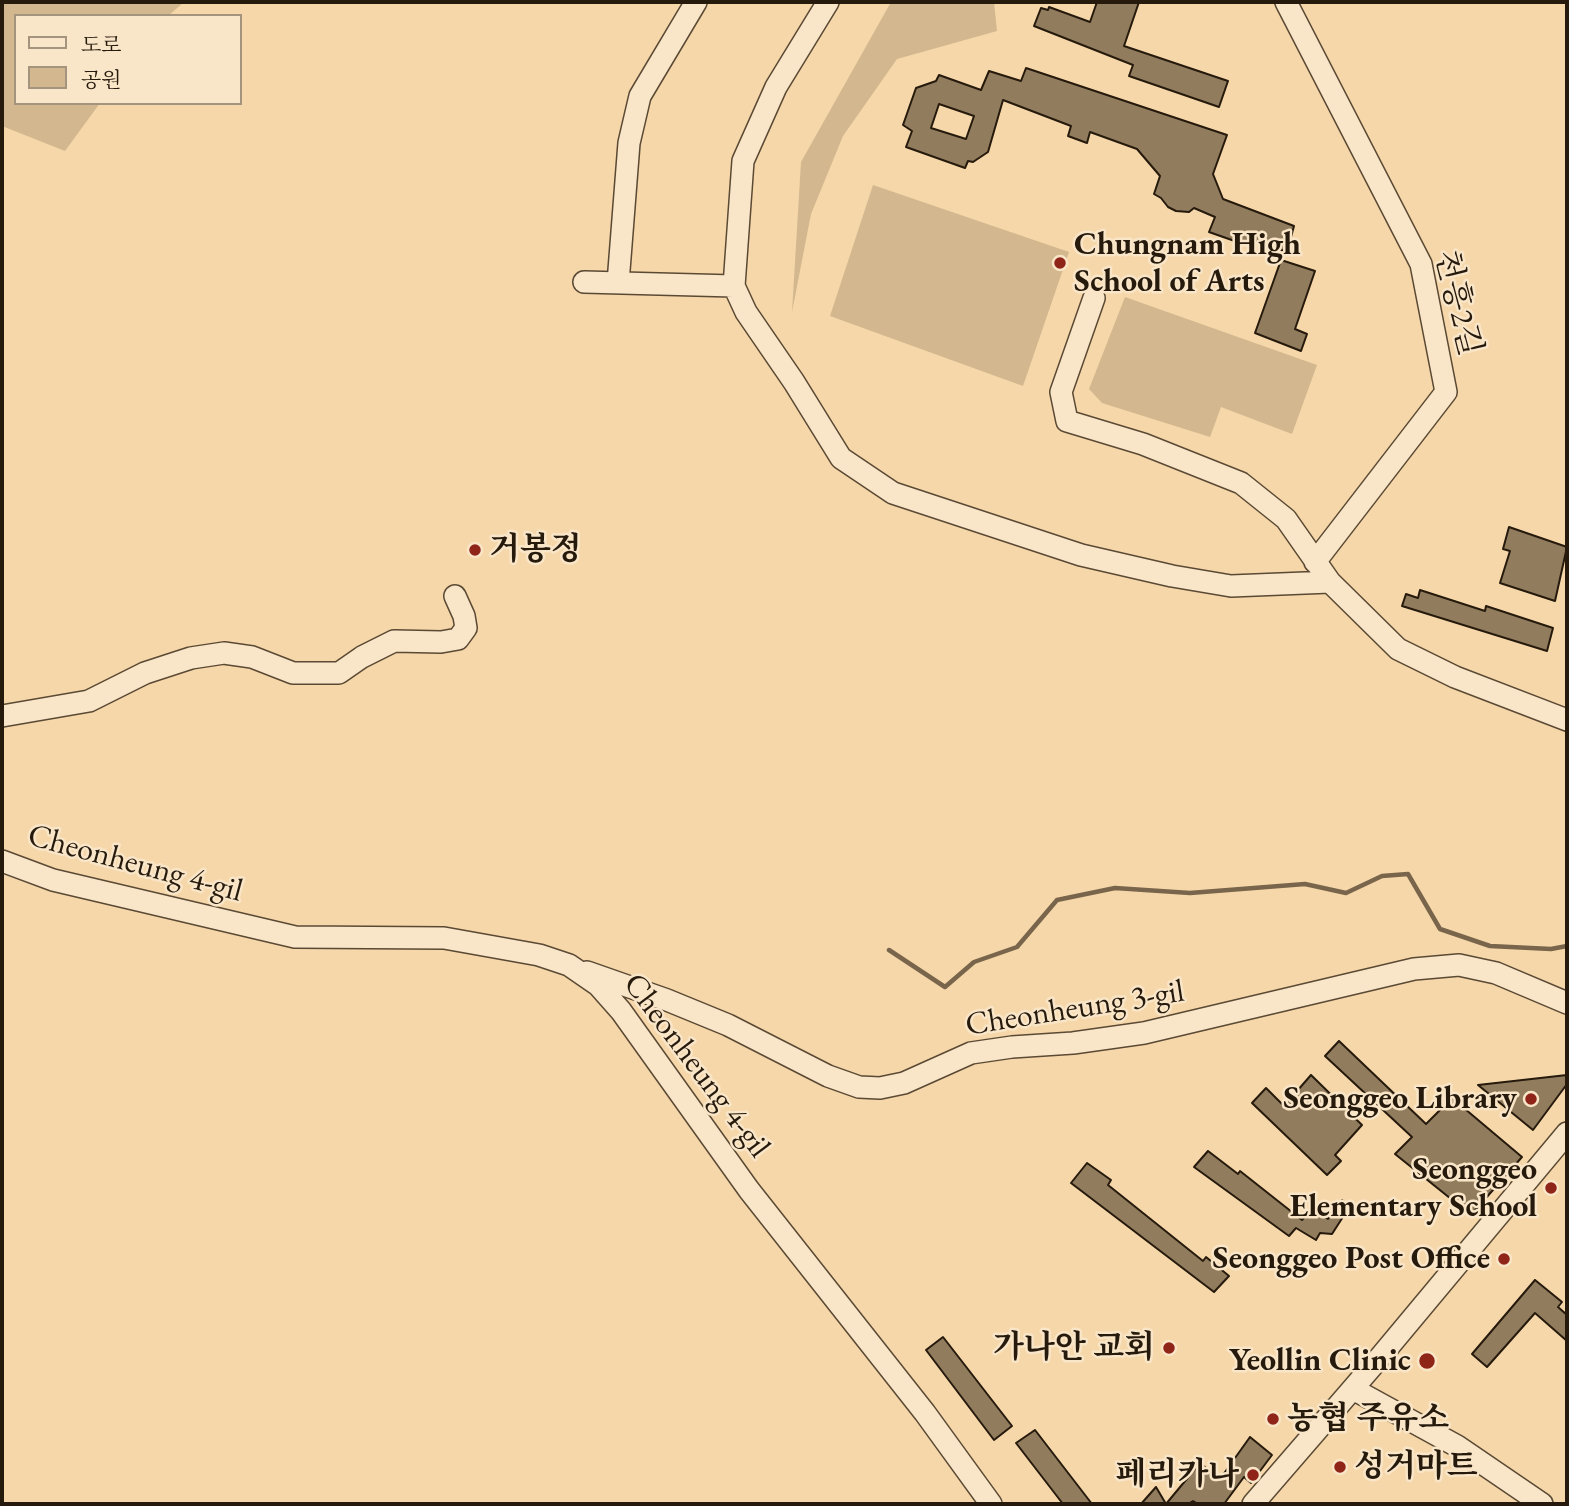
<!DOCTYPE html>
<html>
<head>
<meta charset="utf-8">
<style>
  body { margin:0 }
  #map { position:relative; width:1569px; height:1506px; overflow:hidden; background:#f6d7a9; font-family:"EB Garamond","Noto Serif KR",serif }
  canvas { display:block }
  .frame { position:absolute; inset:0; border:4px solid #261a0d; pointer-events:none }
  .legend { position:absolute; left:14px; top:14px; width:228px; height:91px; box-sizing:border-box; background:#f9e5c7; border:2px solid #a5947d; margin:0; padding:9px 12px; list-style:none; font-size:21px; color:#261a0d }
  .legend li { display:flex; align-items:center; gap:14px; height:35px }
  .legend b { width:35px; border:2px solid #a5947d }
</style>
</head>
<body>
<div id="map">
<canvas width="1569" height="1506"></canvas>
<div class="frame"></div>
<ul class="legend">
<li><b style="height:9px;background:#f9e5c7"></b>도로</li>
<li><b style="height:19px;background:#d3b78e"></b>공원</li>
</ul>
</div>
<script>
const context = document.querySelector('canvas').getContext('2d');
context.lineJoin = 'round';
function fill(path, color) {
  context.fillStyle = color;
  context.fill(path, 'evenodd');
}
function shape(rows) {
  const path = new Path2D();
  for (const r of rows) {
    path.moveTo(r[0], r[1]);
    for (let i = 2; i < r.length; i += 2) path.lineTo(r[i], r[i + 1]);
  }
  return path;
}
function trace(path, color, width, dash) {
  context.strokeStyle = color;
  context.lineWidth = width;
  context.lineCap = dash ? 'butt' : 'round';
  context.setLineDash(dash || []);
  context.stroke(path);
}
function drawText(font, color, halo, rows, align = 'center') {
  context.font = font + ' "EB Garamond","Noto Serif KR",serif';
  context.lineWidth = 5;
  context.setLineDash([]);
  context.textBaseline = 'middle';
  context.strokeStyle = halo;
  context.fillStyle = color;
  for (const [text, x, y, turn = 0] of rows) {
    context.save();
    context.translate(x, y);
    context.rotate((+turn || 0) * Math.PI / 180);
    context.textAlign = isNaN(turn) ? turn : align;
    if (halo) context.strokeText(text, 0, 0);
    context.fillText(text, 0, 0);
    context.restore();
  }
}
const green = shape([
  [2,2,184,2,168,16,16,16,16,103,100,103,65,151,2,126],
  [891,2,994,2,997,31,897,59,843,136,811,214,792,312,801,162],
  [873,185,1069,252,1023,386,830,316],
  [1125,297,1317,365,1292,434,1221,407,1210,437,1102,403,1089,389]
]);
const stream = shape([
  [889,950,945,987,974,962,1017,947,1057,900,1115,888,1190,893,1305,884,1346,893,1382,876,1408,874,1440,929,1490,946,1551,949,1567,946]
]);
const building = shape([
  [1097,2,1139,2,1124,46,1228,81,1219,107,1129,76,1133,65,1034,26,1041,8,1048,10,1049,7,1090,22,1097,2],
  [1026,68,1227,135,1213,174,1223,199,1294,226,1287,252,1248,238,1246,245,1209,232,1215,217,1194,208,1189,212,1176,211,1168,207,1161,198,1154,194,1160,176,1137,149,1090,132,1087,143,1068,136,1071,126,1003,100,988,152,973,162,968,161,965,168,906,147,912,131,903,125,916,88,936,81,939,75,981,90,989,71,1021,81,1026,68],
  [939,104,974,116,966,139,931,128,939,104],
  [1281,260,1315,271,1295,329,1307,334,1301,351,1255,333,1281,260],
  [1509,527,1567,547,1555,601,1500,583,1510,551,1503,549,1509,527],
  [1420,590,1485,611,1486,606,1553,628,1547,651,1402,606,1406,594,1418,598,1420,590],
  [1339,1041,1426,1124,1452,1098,1522,1157,1471,1215,1395,1154,1412,1137,1325,1056,1339,1041],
  [1311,1075,1362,1125,1335,1155,1341,1161,1327,1175,1252,1103,1266,1088,1284,1106,1311,1075],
  [1567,1075,1567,1084,1533,1130,1478,1085,1567,1075],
  [1208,1151,1238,1174,1240,1171,1302,1220,1311,1210,1315,1213,1317,1211,1328,1219,1342,1200,1350,1206,1332,1234,1320,1233,1316,1240,1296,1228,1289,1236,1194,1167,1208,1151],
  [1087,1163,1111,1180,1108,1185,1203,1261,1206,1257,1229,1276,1214,1292,1071,1183,1087,1163],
  [1535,1280,1562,1302,1558,1307,1567,1315,1567,1341,1535,1313,1487,1367,1472,1354,1535,1280],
  [943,1337,1012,1426,994,1440,926,1350,943,1337],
  [1035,1430,1092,1504,1063,1504,1016,1443,1035,1430],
  [1250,1437,1272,1455,1251,1483,1244,1477,1224,1504,1198,1504,1193,1501,1188,1504,1166,1504,1200,1463,1220,1479,1250,1437],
  [1156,1487,1166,1504,1141,1504,1156,1487]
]);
const minor = shape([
  [828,2,776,87,743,161,734,286,746,312,794,382,841,458,893,493,1081,555,1172,576,1231,586,1330,582],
  [1286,2,1421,264,1446,392,1315,562],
  [584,282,734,286],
  [618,283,629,143,640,96,696,2],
  [1094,298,1061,392,1067,421,1143,444,1241,483,1286,519,1330,582,1398,649,1455,677,1567,720],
  [2,716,89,701,145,673,191,658,224,653,252,657,293,673,339,673,362,657,394,641,441,642,458,639,466,628,464,616,455,596],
  [2,861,53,880,295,937,444,938,539,955,569,965,598,985,621,1011,749,1190,925,1413,991,1504],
  [587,972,667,1000,728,1025,828,1076,859,1087,880,1088,904,1083,971,1053,1012,1047,1073,1043,1144,1033,1414,969,1459,965,1496,973,1567,1003],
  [1353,1389,1457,1446,1542,1504],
  [1253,1504,1381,1356,1567,1133]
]);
const markers = [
  [1060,263,7,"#8f2418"],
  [475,550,7,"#8f2418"],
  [1531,1099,7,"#8f2418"],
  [1551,1188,7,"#8f2418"],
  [1504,1259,7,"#8f2418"],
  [1169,1348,7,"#8f2418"],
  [1427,1361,9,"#8f2418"],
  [1273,1419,7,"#8f2418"],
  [1340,1467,7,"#8f2418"],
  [1253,1475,7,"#8f2418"]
];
const poiNames = [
  ["Chungnam High",1074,245,"left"],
  ["School of Arts",1074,282,"left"],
  ["거봉정",489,550,"left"],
  ["Seonggeo Library",1517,1099],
  ["Seonggeo",1537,1170],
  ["Elementary School",1537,1207],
  ["Seonggeo Post Office",1490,1259],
  ["가나안 교회",1155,1348],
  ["Yeollin Clinic",1411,1361],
  ["농협 주유소",1287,1419,"left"],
  ["성거마트",1354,1467,"left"],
  ["페리카나",1239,1475]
];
const streetNames = [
  ["천흥2길",1457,303,76],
  ["Cheonheung 4-gil",135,864,15],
  ["Cheonheung 3-gil",1075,1009,-9],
  ["Cheonheung 4-gil",696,1066,53]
];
fill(green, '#d3b78e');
trace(stream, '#78654b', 4.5);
fill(building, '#927c5e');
trace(building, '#261a0d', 2);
trace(minor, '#5a4934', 24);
trace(minor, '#f9e5c7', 21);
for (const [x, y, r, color] of markers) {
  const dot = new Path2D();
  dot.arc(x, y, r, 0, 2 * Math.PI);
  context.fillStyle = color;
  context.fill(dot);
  trace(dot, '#f9e5c7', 2.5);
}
drawText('bold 32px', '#261a0d', '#f9e5c7', poiNames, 'right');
drawText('32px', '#261a0d', '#f9e5c7', streetNames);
</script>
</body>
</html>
